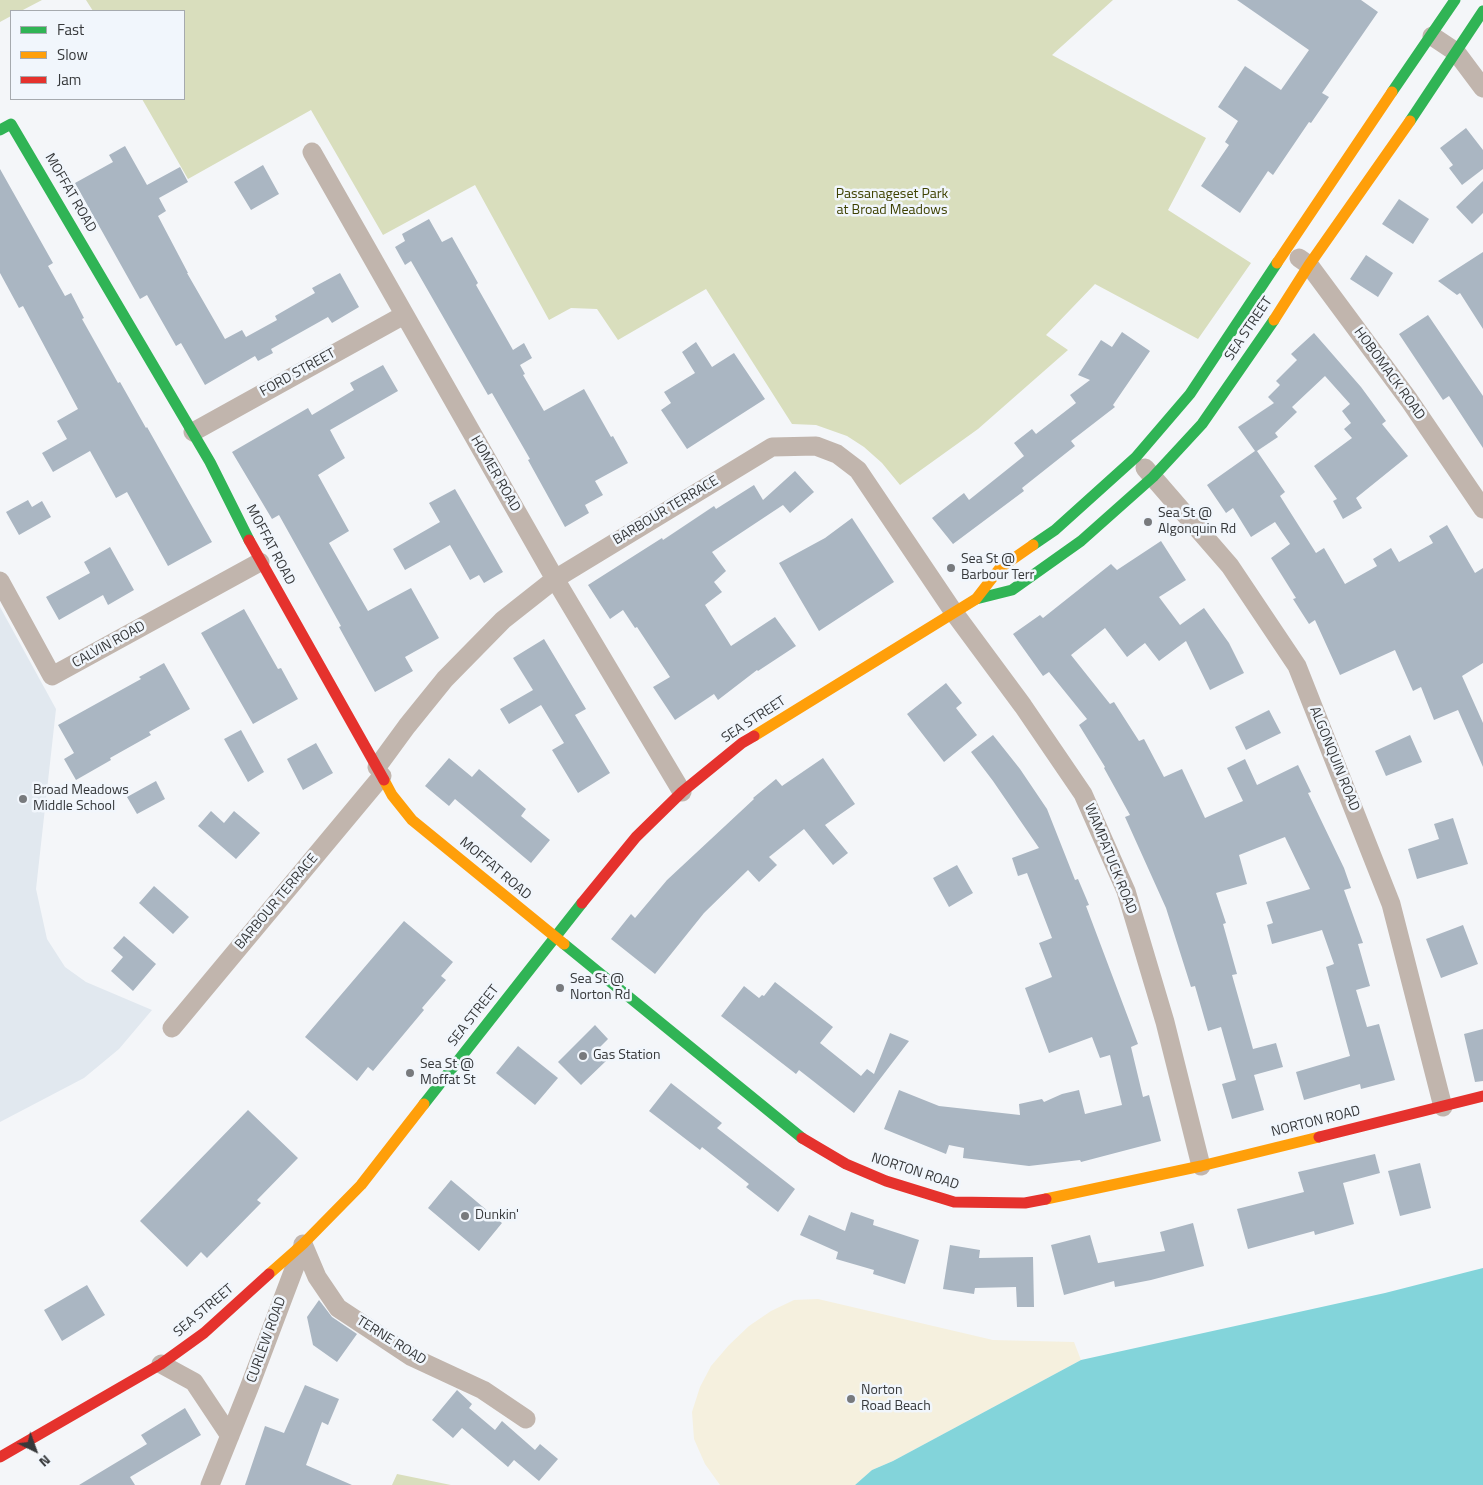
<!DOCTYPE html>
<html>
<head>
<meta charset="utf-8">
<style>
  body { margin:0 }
  #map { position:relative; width:1483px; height:1485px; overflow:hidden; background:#f4f6f9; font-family:"Titillium Web",sans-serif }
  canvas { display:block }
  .legend { position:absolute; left:10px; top:10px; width:175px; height:90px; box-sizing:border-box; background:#f1f6fc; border:1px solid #a6aaae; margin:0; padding:6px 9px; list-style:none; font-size:15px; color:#36383a }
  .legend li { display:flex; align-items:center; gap:10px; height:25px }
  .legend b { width:25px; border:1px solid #a6aaae }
  .north { position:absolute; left:10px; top:1425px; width:50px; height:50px; -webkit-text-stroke:4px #f1f6fc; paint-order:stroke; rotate:138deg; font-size:14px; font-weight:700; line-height:20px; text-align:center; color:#36383a }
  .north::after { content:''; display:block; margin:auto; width:18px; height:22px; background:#36383a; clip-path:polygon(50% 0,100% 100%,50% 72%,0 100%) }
</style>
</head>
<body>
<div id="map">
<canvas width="1483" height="1485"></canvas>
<ul class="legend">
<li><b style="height:6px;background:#30b455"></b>Fast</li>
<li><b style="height:6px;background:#ff9f0a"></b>Slow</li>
<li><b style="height:6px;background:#e5322d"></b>Jam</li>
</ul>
<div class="north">N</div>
</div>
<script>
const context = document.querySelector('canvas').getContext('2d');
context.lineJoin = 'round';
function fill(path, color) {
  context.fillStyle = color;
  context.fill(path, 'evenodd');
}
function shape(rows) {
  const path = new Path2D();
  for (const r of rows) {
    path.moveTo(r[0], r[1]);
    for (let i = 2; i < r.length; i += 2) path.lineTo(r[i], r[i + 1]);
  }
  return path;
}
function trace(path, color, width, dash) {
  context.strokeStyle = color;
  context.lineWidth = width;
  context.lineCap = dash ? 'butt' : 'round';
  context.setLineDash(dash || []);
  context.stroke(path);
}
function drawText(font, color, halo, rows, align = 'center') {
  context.font = font + ' "Titillium Web",sans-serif';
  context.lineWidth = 5;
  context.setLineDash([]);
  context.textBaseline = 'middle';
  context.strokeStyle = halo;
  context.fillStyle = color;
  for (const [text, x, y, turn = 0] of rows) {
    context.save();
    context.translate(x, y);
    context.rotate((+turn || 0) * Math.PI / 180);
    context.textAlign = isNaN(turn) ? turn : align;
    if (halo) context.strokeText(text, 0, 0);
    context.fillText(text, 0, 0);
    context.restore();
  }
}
const built = shape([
  [0,607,56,709,36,889,47,939,65,967,86,982,152,1010,119,1049,84,1078,0,1122]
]);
const green = shape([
  [0,0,42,0,21,11,11,11,11,16,0,22],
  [86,0,1113,0,1052,55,1206,138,1168,210,1251,263,1198,339,1095,284,1046,335,1068,350,978,429,900,485,882,463,864,447,847,436,816,425,792,424,706,289,618,340,597,309,571,308,549,320,475,185,383,235,311,110,188,179,142,99,184,99,184,11,93,11],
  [397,1474,451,1485,392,1485]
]);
const sand = shape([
  [818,1299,993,1340,1074,1342,1081,1360,893,1461,872,1470,855,1485,720,1485,705,1464,694,1439,692,1412,700,1387,711,1366,729,1345,749,1326,771,1311,794,1300]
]);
const water = shape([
  [1483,1268,1483,1485,855,1485,872,1470,893,1461,1081,1360,1385,1293]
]);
const building = shape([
  [1237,0,1361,0,1378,12,1322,93,1329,97,1311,123,1309,122,1273,175,1268,171,1240,213,1201,186,1229,145,1225,142,1238,121,1218,107,1245,66,1281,90,1309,50],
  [1466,128,1483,150,1483,169,1462,185,1449,168,1453,165,1440,148],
  [125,146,147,185,180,167,188,182,159,198,166,211,158,216,188,273,187,273,225,339,242,330,246,337,277,320,275,316,315,293,312,288,340,273,359,307,332,323,328,317,271,349,273,353,258,361,255,356,205,385,181,343,176,346,147,295,140,299,75,183,113,162,109,155],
  [263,165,279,194,251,210,234,182],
  [0,169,53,263,48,266,65,296,71,293,84,318,82,319,118,383,120,382,146,428,147,427,212,542,168,566,127,492,116,498,90,451,53,472,42,453,67,439,57,421,78,409,23,306,19,308,0,273],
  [1483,181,1483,213,1472,224,1456,207],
  [1399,199,1429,219,1413,244,1382,224],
  [429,219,442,242,452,237,478,283,476,285,513,350,524,343,532,358,520,365,525,374,523,375,544,411,584,389,611,437,613,436,628,463,595,481,603,495,585,505,589,513,565,527,528,460,530,459,492,393,488,395,411,261,405,265,395,247,405,241,402,234],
  [1483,252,1483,329,1460,293,1457,295,1438,281],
  [1366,255,1393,273,1378,297,1350,279],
  [1428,315,1483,396,1483,448,1449,396,1443,400,1399,334],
  [1122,332,1150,351,1113,405,1115,407,1071,441,1075,446,1022,488,1024,491,953,544,932,518,964,493,969,500,1024,456,1014,443,1032,429,1036,434,1076,403,1070,395,1090,380,1078,375,1101,340,1112,347],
  [1314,333,1361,387,1386,421,1382,424,1408,456,1356,498,1362,508,1343,519,1333,501,1337,499,1314,466,1352,438,1344,429,1351,423,1342,411,1350,404,1325,376,1292,407,1297,412,1275,433,1278,437,1257,451,1285,492,1280,496,1316,553,1324,548,1345,584,1377,566,1373,559,1391,548,1399,562,1433,543,1429,536,1447,525,1475,573,1483,568,1483,663,1462,676,1483,723,1483,767,1458,710,1434,720,1421,687,1413,691,1395,650,1340,675,1315,620,1309,624,1293,599,1296,598,1271,558,1290,544,1275,522,1251,537,1233,508,1226,513,1207,485,1255,451,1238,427,1274,403,1268,397,1280,385,1276,381,1297,360,1291,354],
  [696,342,712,367,734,353,765,399,687,449,661,410,671,403,664,392,695,373,682,352],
  [383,365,398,391,330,430,345,458,318,475,349,531,329,543,368,611,411,588,439,638,405,657,413,671,375,692,339,627,341,626,279,515,272,519,232,452,308,408,312,415,354,390,350,383],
  [795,471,814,492,790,513,783,505,712,552,726,571,714,582,722,592,705,605,731,646,775,617,796,646,758,671,757,670,718,700,714,694,675,720,653,687,670,677,637,627,635,628,623,610,610,619,588,585,662,538,663,540,714,506,716,509,754,485,763,500],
  [455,489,503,572,484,583,479,575,470,580,450,545,405,570,393,549,440,522,429,503],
  [28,500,32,507,42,501,51,517,19,535,6,512],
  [852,518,894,582,819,631,779,563,825,538],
  [1161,541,1186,580,1159,597,1180,625,1204,608,1229,643,1244,673,1210,690,1186,641,1159,661,1145,643,1127,657,1105,628,1071,655,1110,704,1114,702,1139,741,1144,739,1164,777,1182,769,1205,818,1243,801,1227,768,1245,759,1257,785,1298,765,1311,792,1308,793,1344,868,1351,888,1344,890,1363,943,1358,944,1370,986,1356,990,1367,1027,1379,1024,1395,1080,1361,1089,1360,1084,1304,1100,1296,1072,1350,1056,1326,967,1334,964,1322,930,1272,944,1267,925,1273,923,1266,902,1310,889,1285,837,1239,855,1247,884,1216,893,1226,923,1223,924,1237,974,1232,975,1253,1049,1276,1043,1283,1067,1254,1075,1264,1110,1232,1119,1222,1084,1236,1080,1221,1027,1208,1031,1195,986,1191,987,1166,908,1125,817,1130,815,1104,768,1105,767,1079,725,1087,719,1049,672,1043,676,1013,634,1040,615,1043,618,1111,564,1117,570],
  [110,547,134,590,108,605,103,595,59,620,46,597,90,573,84,562],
  [244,609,278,669,281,668,298,699,253,724,201,633],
  [544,639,586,709,575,715,610,773,578,793,552,750,564,743,541,705,509,724,500,709,533,690,513,658],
  [164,663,190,709,149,732,151,735,110,758,111,760,76,780,64,759,74,753,58,725,141,679,139,677],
  [946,683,962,703,956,708,977,735,944,762,907,714],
  [1269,710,1281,733,1246,750,1235,727],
  [241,730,264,772,248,782,224,739],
  [993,735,1020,769,1047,809,1075,880,1078,879,1089,905,1086,906,1138,1044,1131,1047,1143,1097,1149,1095,1161,1141,1081,1162,1080,1160,1029,1166,963,1158,964,1148,949,1145,946,1154,884,1129,899,1090,939,1106,1020,1115,1019,1104,1042,1099,1044,1102,1062,1094,1079,1090,1085,1114,1122,1105,1110,1055,1100,1058,1092,1037,1049,1053,1025,988,1052,977,1039,943,1052,938,1027,873,1018,876,1012,858,1039,848,993,781,971,752],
  [1410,735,1422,762,1386,776,1375,751],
  [316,743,333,773,303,790,287,759],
  [449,758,472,777,479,769,526,809,521,816,550,840,531,863,455,799,449,806,425,786],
  [823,758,855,804,825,825,848,853,833,865,804,829,769,857,777,865,759,882,748,870,704,913,655,974,611,939,631,914,635,918,667,880,754,799,753,798,776,779,782,786],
  [156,781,165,799,137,814,127,797],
  [211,811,224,823,234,811,260,833,236,859,198,826],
  [1453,818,1468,864,1417,879,1408,849,1439,839,1434,824],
  [957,865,973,893,949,907,933,878],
  [154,886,189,917,173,934,139,903],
  [404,921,453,962,441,976,446,980,422,1008,424,1010,373,1071,368,1067,357,1081,305,1037],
  [1463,925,1478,964,1441,978,1426,939],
  [124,936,156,964,133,991,111,971,123,957,113,948],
  [775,982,833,1027,820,1043,861,1076,867,1069,874,1074,890,1033,909,1041,854,1113,799,1070,796,1074,721,1016,744,986,759,998,762,995,764,996],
  [595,1025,608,1039,596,1051,606,1061,581,1085,558,1062],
  [1483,1029,1483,1081,1475,1082,1464,1034],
  [518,1046,558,1078,535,1105,496,1073],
  [671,1083,722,1123,717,1128,795,1189,778,1212,746,1187,749,1184,702,1147,700,1150,649,1111],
  [248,1110,298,1158,257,1200,261,1203,207,1258,201,1252,187,1267,140,1221],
  [1375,1154,1380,1173,1343,1183,1354,1224,1315,1235,1314,1231,1248,1249,1237,1209,1304,1192,1298,1172],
  [1420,1163,1431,1208,1400,1216,1388,1171],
  [451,1180,502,1223,479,1251,428,1208],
  [851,1212,874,1220,873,1225,919,1240,905,1284,873,1274,874,1270,836,1259,838,1252,800,1235,809,1215,845,1231],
  [1193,1223,1204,1266,1151,1280,1115,1287,1114,1281,1064,1295,1051,1245,1090,1235,1098,1263,1165,1251,1160,1232],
  [950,1245,980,1250,979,1258,1033,1257,1034,1307,1017,1307,1016,1287,975,1288,974,1294,943,1289],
  [87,1285,105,1315,62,1341,44,1310],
  [319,1300,332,1317,357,1334,337,1362,313,1345,307,1317],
  [305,1385,339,1399,328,1425,322,1422,306,1465,352,1485,245,1485,265,1426,284,1433],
  [457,1390,472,1404,469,1408,495,1430,502,1421,535,1450,540,1444,558,1459,539,1481,514,1460,508,1467,462,1428,453,1438,432,1420],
  [185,1408,201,1435,130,1477,135,1485,79,1485,147,1444,141,1435]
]);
const street = shape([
  [1432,36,1456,52,1483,88],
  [312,152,555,579,682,792],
  [1299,258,1309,265,1409,400,1483,509],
  [193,432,404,315],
  [1145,468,1230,566,1297,666,1391,904,1443,1107],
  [0,581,52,676,260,562],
  [377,767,407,726,445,679,503,620,555,579,772,447,816,446,837,454,858,470,955,614,1023,706,1083,794,1126,891,1165,1022,1201,1166],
  [172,1028,382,776],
  [303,1244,317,1277,338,1308,412,1357,483,1390,526,1419],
  [161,1364,194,1382,230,1436],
  [210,1485,249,1388,302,1248]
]);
const fast = shape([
  [1392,92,1455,0],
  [1410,121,1483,11],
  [0,130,11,124,210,462,249,540],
  [1033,545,1055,530,1136,457,1190,394,1277,263],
  [976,599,1012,590,1081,541,1153,477,1202,424,1274,320],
  [564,944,802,1138],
  [424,1104,582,903]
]);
const slow = shape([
  [1277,263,1392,92],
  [1274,320,1309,265,1410,121],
  [754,736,976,599,1000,568,1033,545],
  [384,780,392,795,412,820,564,944],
  [1046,1199,1201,1166,1319,1137],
  [269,1274,303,1244,361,1185,424,1104]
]);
const jam = shape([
  [249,540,384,780],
  [582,903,636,837,682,792,742,743,754,736],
  [1319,1137,1483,1096],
  [802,1138,846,1164,886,1181,954,1202,1025,1203,1046,1199],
  [0,1457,161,1364,204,1333,269,1274]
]);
const markers = [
  [1148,522,5,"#787a7d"],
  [951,568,5,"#787a7d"],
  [23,799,5,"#787a7d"],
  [560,988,5,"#787a7d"],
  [583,1056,5,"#787a7d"],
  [410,1073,5,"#787a7d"],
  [465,1216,5,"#787a7d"],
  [851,1399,5,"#787a7d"]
];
const streetNames = [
  ["MOFFAT ROAD",70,193,60],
  ["SEA STREET",1249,329,-56],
  ["FORD STREET",298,373,-29],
  ["HOBOMACK ROAD",1389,374,54],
  ["HOMER ROAD",495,474,60],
  ["BARBOUR TERRACE",666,511,-31],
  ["MOFFAT ROAD",270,545,62],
  ["CALVIN ROAD",109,645,-29],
  ["SEA STREET",754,720,-33],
  ["ALGONQUIN ROAD",1334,759,68],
  ["WAMPATUCK ROAD",1110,859,68],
  ["MOFFAT ROAD",495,869,40],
  ["BARBOUR TERRACE",277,902,-50],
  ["SEA STREET",474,1016,-52],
  ["NORTON ROAD",1316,1122,-14],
  ["NORTON ROAD",915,1172,18],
  ["SEA STREET",204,1311,-40],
  ["CURLEW ROAD",267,1340,-70],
  ["TERNE ROAD",391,1341,32]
];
const parkNames = [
  ["Passanageset Park",892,195],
  ["at Broad Meadows",892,211]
];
const poiNames = [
  ["Sea St @",1158,514],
  ["Algonquin Rd",1158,530],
  ["Sea St @",961,560],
  ["Barbour Terr",961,576],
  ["Broad Meadows",33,791],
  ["Middle School",33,807],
  ["Sea St @",570,980],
  ["Norton Rd",570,996],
  ["Gas Station",593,1056],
  ["Sea St @",420,1065],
  ["Moffat St",420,1081],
  ["Dunkin'",475,1216],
  ["Norton",861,1391],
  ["Road Beach",861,1407]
];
fill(built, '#e1e8ef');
fill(green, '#d9debd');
fill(sand, '#f5f0de');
fill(water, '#83d4da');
fill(building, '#aab6c2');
trace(street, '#c1b5ad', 19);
trace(fast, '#30b455', 11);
trace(slow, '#ff9f0a', 11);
trace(jam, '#e5322d', 11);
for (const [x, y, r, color] of markers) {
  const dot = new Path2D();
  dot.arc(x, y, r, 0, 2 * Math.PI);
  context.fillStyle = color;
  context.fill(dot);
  trace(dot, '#f1f6fc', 2);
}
drawText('14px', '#36383a', '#f1f6fc', streetNames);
drawText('14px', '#3e4101', '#f1f6fc', parkNames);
drawText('14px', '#36383a', '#f1f6fc', poiNames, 'left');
</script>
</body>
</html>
